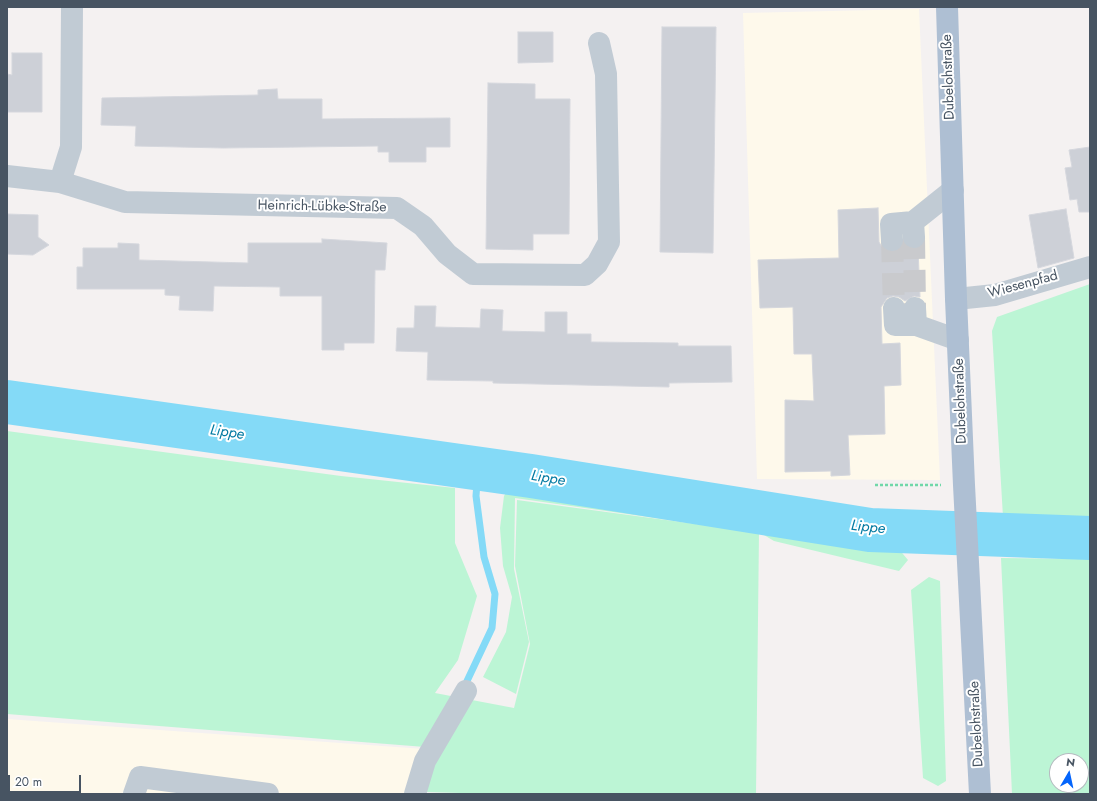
<!DOCTYPE html>
<html>
<head>
<meta charset="utf-8">
<style>
  body { margin:0 }
  #map { position:relative; width:1097px; height:801px; overflow:hidden; background:#f4f1f1; font-family:Jost,sans-serif }
  canvas { display:block }
  .frame { position:absolute; inset:0; border:8px solid #475462; pointer-events:none }
  .north { position:absolute; left:1049px; top:753px; width:40px; height:40px; box-sizing:border-box; background:#fff; border:1px solid #b5bbc0; border-radius:50%; rotate:9deg; font-size:11px; font-weight:700; line-height:16px; text-align:center; color:#475462 }
  .north::after { content:''; display:block; margin:auto; width:14px; height:18px; background:#0465fc; clip-path:polygon(50% 0,100% 100%,50% 72%,0 100%) }
  .scale { position:absolute; left:8px; top:775px; width:73px; height:18px; box-sizing:border-box; border:2px solid #475462; border-top:0; padding-left:5px; font-size:12px; line-height:14px; white-space:nowrap; color:#475462; -webkit-text-stroke:3px #fff; paint-order:stroke }
</style>
</head>
<body>
<div id="map">
<canvas width="1097" height="801"></canvas>
<div class="frame"></div>
<div class="north">N</div>
<div class="scale">20 m</div>
</div>
<script>
const context = document.querySelector('canvas').getContext('2d');
context.lineJoin = 'round';
function fill(path, color) {
  context.fillStyle = color;
  context.fill(path, 'evenodd');
}
function shape(rows) {
  const path = new Path2D();
  for (const r of rows) {
    path.moveTo(r[0], r[1]);
    for (let i = 2; i < r.length; i += 2) path.lineTo(r[i], r[i + 1]);
  }
  return path;
}
function trace(path, color, width, dash) {
  context.strokeStyle = color;
  context.lineWidth = width;
  context.lineCap = dash ? 'butt' : 'round';
  context.setLineDash(dash || []);
  context.stroke(path);
}
function drawText(font, color, halo, rows, align = 'center') {
  context.font = font + ' Jost,sans-serif';
  context.lineWidth = 4;
  context.setLineDash([]);
  context.textBaseline = 'middle';
  context.strokeStyle = halo;
  context.fillStyle = color;
  for (const [text, x, y, turn = 0] of rows) {
    context.save();
    context.translate(x, y);
    context.rotate((+turn || 0) * Math.PI / 180);
    context.textAlign = isNaN(turn) ? turn : align;
    if (halo) context.strokeText(text, 0, 0);
    context.fillText(text, 0, 0);
    context.restore();
  }
}
const commercial = shape([
  [919,9,940,480,757,479,743,13],
  [7,719,424,749,425,793,471,794,7,794]
]);
const green = shape([
  [1090,284,1090,516,1003,517,992,331,997,317],
  [7,431,341,476,455,488,455,543,477,596,458,660,435,693,514,708,530,644,515,566,517,500,718,527,515,498,514,569,529,642,516,694,483,677,506,632,512,597,503,566,500,528,504,496,508,489,898,548,908,560,899,571,774,541,759,532,756,794,495,794,425,792,425,747,7,714],
  [1001,558,1090,559,1090,794,1012,794],
  [1057,761,1081,761,1081,785,1057,785],
  [929,577,940,581,946,781,938,786,923,778,911,590]
]);
const stream = shape([
  [467,681,492,628,495,594,484,557,476,496,478,469]
]);
const river = shape([
  [7,402,531,476,870,530,1090,538]
]);
const building = shape([
  [662,27,716,27,713,253,660,252,662,27],
  [518,32,553,32,553,62,518,63,518,32],
  [12,53,42,53,42,112,7,112,7,74,12,75,12,53],
  [488,83,535,84,535,99,570,99,569,234,533,234,533,250,486,249,488,83],
  [277,89,278,99,322,99,322,119,450,118,450,147,426,147,426,162,389,162,389,152,378,152,378,146,223,148,135,146,136,126,101,125,102,98,258,95,258,90,277,89],
  [1090,147,1090,212,1079,212,1077,199,1070,200,1065,168,1072,167,1069,150,1090,147],
  [878,208,879,242,882,247,886,251,892,252,899,250,904,244,909,248,918,248,920,297,914,296,905,301,899,297,893,296,887,298,881,307,882,344,900,343,901,385,884,386,885,434,848,435,850,475,831,476,831,471,785,472,785,400,814,401,812,354,794,354,793,307,760,308,758,260,839,258,838,210,878,208],
  [1066,209,1074,258,1038,268,1029,215,1066,209],
  [7,214,38,215,38,237,49,245,33,255,7,254,7,214],
  [322,239,387,243,385,270,375,270,374,343,344,343,344,350,322,350,322,296,280,296,280,287,214,286,213,311,179,310,180,296,165,295,165,289,77,289,77,267,83,267,83,248,118,248,118,243,139,244,139,260,248,263,248,243,322,243,322,239],
  [415,306,436,306,435,327,480,328,481,309,503,310,502,331,545,332,545,312,567,312,567,334,591,334,591,342,678,343,678,346,731,346,732,382,669,383,669,387,493,383,493,381,427,380,428,352,396,351,397,328,414,328,415,306]
]);
const minorTunnel = shape([
  [914,237,915,308],
  [892,240,894,308]
]);
const path = shape([
  [875,485,941,485]
]);
const minor = shape([
  [7,176,60,182,125,202,397,208,423,226,447,254,473,274,585,275,597,264,609,242,606,74,599,43],
  [60,182,71,147,72,7],
  [914,237,913,222,953,190],
  [892,240,891,224,913,222],
  [956,299,995,295,1090,267],
  [894,308,895,325,916,325],
  [915,308,916,325,958,340],
  [134,794,140,777,268,794],
  [415,794,425,761,466,691]
]);
const major = shape([
  [947,7,956,299,964,485,980,794]
]);
const streetNames = [
  ["Dubelohstraße",949,77,-92],
  ["Heinrich-Lübke-Straße",322,207,1],
  ["Wiesenpfad",1023,285,-15],
  ["Dubelohstraße",961,401,-92],
  ["Dubelohstraße",977,724,-93]
];
const waterNames = [
  ["Lippe",227,433,8],
  ["Lippe",548,479,9],
  ["Lippe",868,528,6]
];
fill(commercial, '#fef9eb');
fill(green, '#bcf5d5');
trace(stream, '#84daf7', 7);
trace(river, '#84daf7', 44);
fill(building, '#cdd0d7');
trace(building, '#d5d7dd', 1);
trace(minorTunnel, '#c9cacd', 22, [22, 11]);
trace(path, '#70d8a9', 2.5, [3, 2]);
trace(minor, '#c1cbd4', 22);
trace(major, '#aebfd3', 22);
drawText('14px', '#475462', '#fff', streetNames);
drawText('italic 15px', '#037aa2', '#fff', waterNames);
</script>
</body>
</html>
